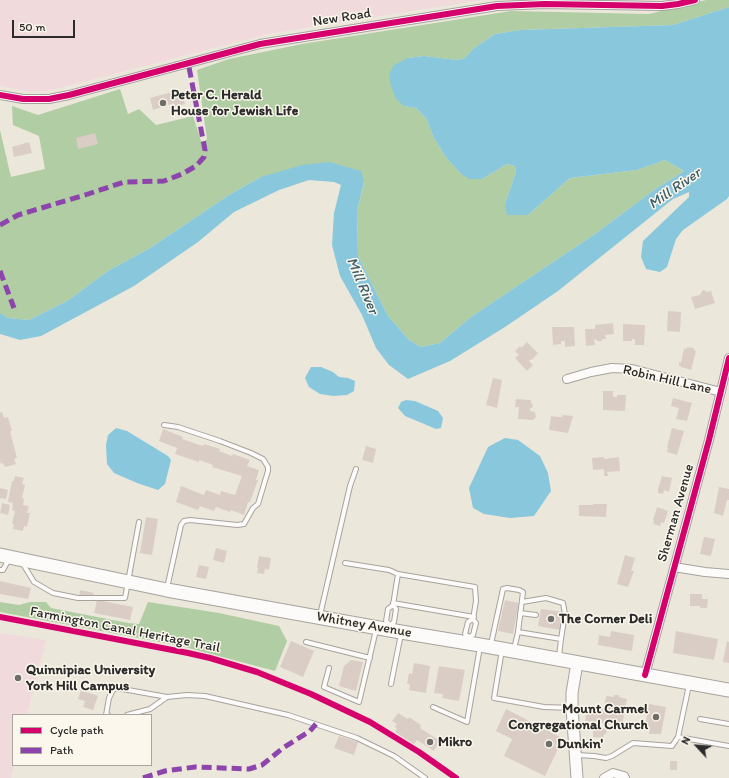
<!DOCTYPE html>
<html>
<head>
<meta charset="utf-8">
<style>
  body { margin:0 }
  #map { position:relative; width:729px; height:778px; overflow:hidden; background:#ece7db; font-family:Itim,sans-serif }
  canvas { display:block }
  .legend { position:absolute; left:12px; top:714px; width:140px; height:52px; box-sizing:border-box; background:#fbf7ec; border:1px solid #a8a59f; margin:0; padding:5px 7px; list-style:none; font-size:12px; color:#2b2b2b }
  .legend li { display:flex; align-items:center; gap:8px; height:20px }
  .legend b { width:20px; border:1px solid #a8a59f }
  .north { position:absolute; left:677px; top:726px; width:40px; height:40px; -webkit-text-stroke:3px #fbf7ec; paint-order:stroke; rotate:296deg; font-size:11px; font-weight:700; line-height:16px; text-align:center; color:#2b2b2b }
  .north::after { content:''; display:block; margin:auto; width:14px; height:18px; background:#2b2b2b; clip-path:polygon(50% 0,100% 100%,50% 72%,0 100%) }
  .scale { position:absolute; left:12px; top:20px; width:63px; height:18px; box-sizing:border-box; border:2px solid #2b2b2b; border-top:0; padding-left:5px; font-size:12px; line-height:14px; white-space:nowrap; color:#2b2b2b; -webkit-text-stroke:3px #fbf7ec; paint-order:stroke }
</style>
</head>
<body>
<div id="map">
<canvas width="729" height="778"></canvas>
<ul class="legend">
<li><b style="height:5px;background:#d6006c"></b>Cycle path</li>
<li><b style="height:5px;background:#8e44ad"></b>Path</li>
</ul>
<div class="north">N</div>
<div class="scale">50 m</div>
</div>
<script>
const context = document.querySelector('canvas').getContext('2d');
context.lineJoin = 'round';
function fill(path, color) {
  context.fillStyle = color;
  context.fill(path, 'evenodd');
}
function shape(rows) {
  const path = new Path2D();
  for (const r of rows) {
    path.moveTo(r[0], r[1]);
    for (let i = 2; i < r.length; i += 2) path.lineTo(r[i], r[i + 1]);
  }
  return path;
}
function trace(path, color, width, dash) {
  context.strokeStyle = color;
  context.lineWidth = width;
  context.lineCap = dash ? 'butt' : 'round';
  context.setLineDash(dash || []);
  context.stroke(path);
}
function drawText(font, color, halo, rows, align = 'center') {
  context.font = font + ' Itim,sans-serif';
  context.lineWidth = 3;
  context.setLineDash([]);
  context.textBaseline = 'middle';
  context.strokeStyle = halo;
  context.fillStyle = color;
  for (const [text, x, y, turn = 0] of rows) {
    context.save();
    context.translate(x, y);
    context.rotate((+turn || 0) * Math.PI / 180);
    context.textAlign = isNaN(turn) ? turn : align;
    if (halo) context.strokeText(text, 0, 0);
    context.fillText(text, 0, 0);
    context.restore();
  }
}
const built = shape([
  [0,0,482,0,268,34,52,90,31,92,0,86],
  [0,633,46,640,27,715,13,715,13,765,14,765,11,778,0,778]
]);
const forest = shape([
  [706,0,729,0,729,7,673,25,520,30,495,34,473,49,465,58,457,60,424,56,408,58,404,106,416,108,426,118,433,136,445,156,460,173,482,179,507,164,515,166,516,172,505,204,528,215,570,178,637,170,665,160,684,171,654,190,595,234,471,317,440,343,421,347,409,340,388,316,358,256,357,211,364,183,261,177,229,195,150,248,108,271,67,301,29,320,8,318,0,313,0,130,11,177,45,169,39,136,13,125,12,106,38,115,120,89,128,114,139,109,156,125,193,116,202,144,207,139,197,70,229,59,302,44,511,11,649,14],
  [0,602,19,605,30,602,46,602,51,608,128,623,139,624,148,602,219,613,279,626,287,641,275,671,181,646,0,612]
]);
const water = shape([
  [729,7,729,196,727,199,683,230,676,239,667,267,660,272,646,269,641,257,643,241,689,197,689,192,673,199,558,291,505,327,450,361,408,379,389,365,376,348,362,315,340,276,332,245,334,213,341,185,334,182,309,180,279,190,234,212,198,242,134,286,41,336,20,340,0,334,0,313,8,318,29,320,67,301,108,271,150,248,229,195,261,177,302,165,329,162,361,171,364,182,357,211,358,256,388,316,409,340,421,347,440,343,471,317,595,234,654,190,684,171,665,160,637,170,570,178,528,215,507,215,505,204,516,172,515,166,507,164,482,179,469,179,460,173,445,156,433,136,426,118,416,108,404,106,396,99,391,86,389,74,394,65,408,58,424,56,457,60,465,58,473,49,495,34,520,30,673,25],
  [311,367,321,367,333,372,339,377,348,378,355,381,354,391,347,395,333,396,320,394,309,387,305,378],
  [406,400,415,401,438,411,443,418,441,428,436,429,405,416,398,408,401,402],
  [116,428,127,431,168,456,171,460,165,484,158,490,137,483,114,473,107,464,106,445,108,435],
  [505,438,518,440,540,456,548,473,551,491,534,516,510,518,484,514,473,508,469,488,488,447]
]);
const building = shape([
  [181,91,185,104,175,107,174,103,153,110,150,98,172,92,173,93],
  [95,133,98,144,78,149,76,138],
  [29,142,32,153,14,157,12,147],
  [704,290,707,292,711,291,715,303,695,309,691,297,700,295,702,291],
  [668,311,681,312,680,332,667,331],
  [613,323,614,334,605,335,606,339,602,339,602,341,597,341,596,339,594,340,595,345,586,346,585,329,595,329,595,325],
  [623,324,645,325,644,345,635,345,635,339,632,339,632,341,623,341],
  [552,327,574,327,575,346,565,347,565,341,561,341,561,344,553,345],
  [527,342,538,353,532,360,531,359,529,361,533,365,527,371,515,358,519,355,515,351,520,346,521,348],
  [687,347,694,348,694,350,696,351,691,370,681,367,679,365,679,362,681,363,684,348,687,349],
  [493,378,502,380,497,408,486,405],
  [603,391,613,391,613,397,617,397,617,395,626,395,625,411,603,410],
  [673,398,692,403,687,421,676,419,679,408,671,406],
  [516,399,531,400,531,403,533,404,532,408,530,408,530,411,535,412,536,417,533,420,518,419,519,407,515,407],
  [2,412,4,418,8,417,12,431,10,431,17,458,14,459,16,464,5,467,3,463,1,464,0,461,0,413],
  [563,415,573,416,568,433,549,430,551,416,559,417,562,417],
  [672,428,684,431,677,455,667,452,668,448,667,447],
  [163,429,183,437,182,439,203,446,204,444,220,449,219,451,232,456,233,454,250,460,247,466,259,470,256,480,258,480,250,502,248,502,244,515,231,510,230,512,216,507,214,511,200,506,198,510,176,502,181,486,204,495,206,490,220,495,221,491,235,495,242,476,212,467,213,465,199,460,199,462,175,454,177,448,159,441],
  [366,446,376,449,373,463,362,460],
  [604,457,604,459,619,457,620,471,607,472,608,476,604,476,604,469,593,470,592,458],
  [15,476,24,478,22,484,25,485,22,498,24,499,23,505,29,506,27,513,30,513,27,527,24,526,23,531,13,529,14,524,12,524,15,511,12,510,13,503,8,502,12,481,14,481],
  [662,476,672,478,669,492,664,490,663,494,658,493,658,489],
  [719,487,729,489,729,500,727,500,723,516,714,513],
  [0,488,8,490,6,499,0,498],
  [2,503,10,505,8,515,0,513],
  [593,504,607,504,606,517,579,516,579,505,593,505],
  [657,507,668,511,664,523,661,522,660,526,653,524,654,520,653,520],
  [146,517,158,519,152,555,140,553],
  [704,537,715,539,711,556,700,554],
  [216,548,227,551,224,563,213,560],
  [625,555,635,558,631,571,634,571,628,587,617,584],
  [259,556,271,558,269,570,265,569,264,574,257,573,258,568,257,568],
  [199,565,209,567,206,579,196,577],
  [0,581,31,588,28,599,0,594],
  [80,590,94,593,92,600,79,597],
  [690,594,702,594,702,599,708,599,707,608,700,608,700,606,690,606],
  [97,600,133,607,130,620,94,613],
  [505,600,519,603,513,634,498,631],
  [541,609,563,612,560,630,538,626],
  [611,631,634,635,632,651,598,645,599,635,610,637],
  [676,631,718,639,714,660,673,653],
  [291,641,314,651,303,677,280,667],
  [727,641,729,642,729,663,723,662],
  [351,660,363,662,356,691,339,686,344,666],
  [414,663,430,666,426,693,409,690,410,684,407,684,409,673,412,674],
  [439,666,465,670,459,701,442,698,443,694,434,693],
  [81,690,98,696,93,710,83,707,85,701,78,699],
  [614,695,619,695,619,697,627,699,622,726,585,721,587,706,604,709,606,696,614,697],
  [649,704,666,707,661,734,649,734,650,728,645,727],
  [506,709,562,738,562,741,545,776,504,756,512,739,496,731],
  [398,713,408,719,409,717,421,725,420,728,440,741,434,751,417,740,414,744,395,732,397,728,395,727,397,724,392,721],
  [595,726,607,729,606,734,604,734,603,738,593,737,593,727],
  [339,736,358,742,354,755,334,748],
  [670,761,677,761,677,770,670,770]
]);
const service = shape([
  [164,425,178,427,220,441,251,453,263,459,268,467,268,471,258,504,253,508,244,524,237,525,190,520,184,521,181,525,167,588],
  [345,563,389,570,398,574],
  [23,564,34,582,53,593,78,598,125,598,139,522],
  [0,570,3,570,9,559],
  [522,602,546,598,563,603,565,614,561,639],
  [393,603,474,617],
  [393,605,398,574,475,587,476,601,473,619,476,623,473,635,469,637,465,634,468,622,473,619],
  [520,613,536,615],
  [320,615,350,486,356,469],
  [389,626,394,622,396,609,393,605,388,609,386,621,390,625],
  [518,632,561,639,559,657],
  [306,642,370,658],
  [491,644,503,589,507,588,519,590,523,592,518,632,514,649],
  [502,650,494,698,544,707,572,708],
  [329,668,324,687,359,702,376,630],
  [391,684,401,634],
  [433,707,467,722,480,647],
  [108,715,106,715,109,698,113,690,117,688,167,697,187,695,205,696,288,715,357,738,394,756,425,778],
  [127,715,150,709,167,697],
  [700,719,729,724],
  [678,737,729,746],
  [577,755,594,756,606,758,612,756,633,743,672,746,678,737,689,685]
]);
const minor = shape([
  [0,95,23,99,49,99,69,95,260,44,497,6,545,4,662,6,678,4,695,0],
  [567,379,591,372,612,368,632,369,721,392],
  [674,567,705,572,729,574],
  [645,675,709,440,729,358],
  [604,778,613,773,624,776,625,778]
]);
const secondary = shape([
  [577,778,572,708,572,693,577,663]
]);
const trunk = shape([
  [0,555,167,590,401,632,480,645,729,690]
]);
const quiet = shape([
  [0,225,18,215,85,195,124,182,164,181,182,174,196,166,204,157,205,150,188,62],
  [0,271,14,308],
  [143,778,165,771,195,767,249,769,262,765,283,748,310,731,316,724]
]);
const cycleway = shape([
  [0,95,23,99,49,99,69,95,260,44,497,6,545,4,662,6,678,4,695,0],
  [0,617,188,653,210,658,257,672,311,694,370,722,419,752,456,778],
  [645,675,709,440,729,358]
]);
const markers = [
  [163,103,4,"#6f6d69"],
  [551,619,4,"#6f6d69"],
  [18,678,4,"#6f6d69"],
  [656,717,4,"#6f6d69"],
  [430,742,4,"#6f6d69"],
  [549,744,4,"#6f6d69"]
];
const streetNames = [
  ["New Road",342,18,-9],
  ["Robin Hill Lane",667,380,13],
  ["Sherman Avenue",676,513,-74],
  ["Whitney Avenue",364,625,10],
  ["Farmington Canal Heritage Trail",125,630,11]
];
const poiNames = [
  ["Peter C. Herald",171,95],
  ["House for Jewish Life",171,111],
  ["The Corner Deli",559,619],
  ["Quinnipiac University",26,670],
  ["York Hill Campus",26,686],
  ["Mount Carmel",648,709,"right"],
  ["Congregational Church",648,725,"right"],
  ["Mikro",438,742],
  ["Dunkin'",557,744]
];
const waterNames = [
  ["Mill River",675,189,-35],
  ["Mill River",362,286,67]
];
fill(built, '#f0dadc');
fill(forest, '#b0cda3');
fill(water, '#89c8dc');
fill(building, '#dacdc6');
trace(service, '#a6a39d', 6);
trace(minor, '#a6a39d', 10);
trace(secondary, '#a6a39d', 13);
trace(trunk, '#a6a39d', 15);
trace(service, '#fcfbfa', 4);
trace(minor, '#fcfbfa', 8);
trace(secondary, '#fcfbfa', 11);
trace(trunk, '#fcfbfa', 13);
trace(quiet, '#8e44ad', 5, [10, 5]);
trace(cycleway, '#d6006c', 6);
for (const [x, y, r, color] of markers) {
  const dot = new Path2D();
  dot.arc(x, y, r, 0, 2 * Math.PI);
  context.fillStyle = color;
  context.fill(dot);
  trace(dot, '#fbf7ec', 1.5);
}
drawText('14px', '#2b2b2b', '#fbf7ec', streetNames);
drawText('bold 14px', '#2b2b2b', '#fbf7ec', poiNames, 'left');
drawText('italic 15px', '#3d5d69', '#fbf7ec', waterNames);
</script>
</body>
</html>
